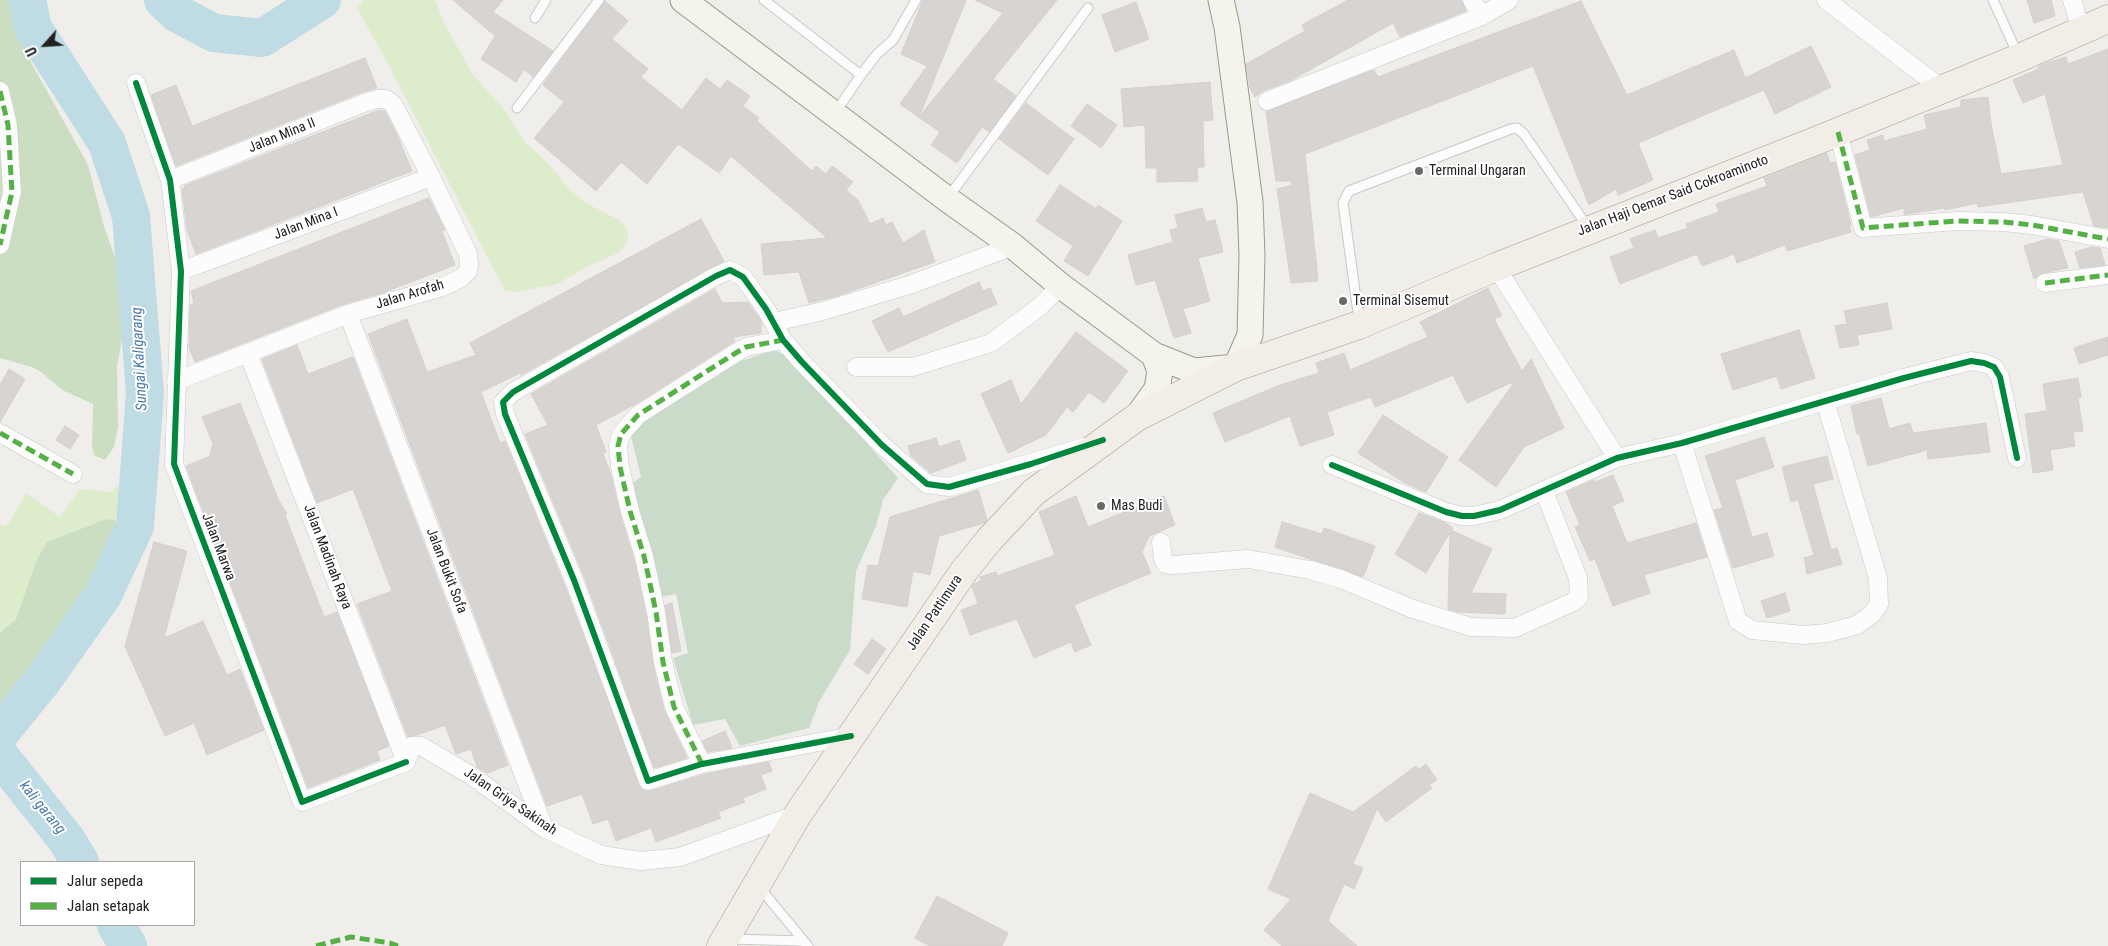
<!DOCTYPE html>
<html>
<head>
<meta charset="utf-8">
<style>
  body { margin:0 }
  #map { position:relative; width:2108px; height:946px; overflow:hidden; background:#f0eeeb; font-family:"Roboto Condensed",sans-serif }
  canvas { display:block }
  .legend { position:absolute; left:20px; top:861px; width:175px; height:65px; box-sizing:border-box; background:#fff; border:1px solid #a7a7a7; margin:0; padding:6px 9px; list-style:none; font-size:15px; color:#222 }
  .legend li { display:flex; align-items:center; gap:10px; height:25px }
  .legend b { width:25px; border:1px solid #a7a7a7 }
  .north { position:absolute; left:20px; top:20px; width:50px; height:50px; -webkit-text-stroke:4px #fff; paint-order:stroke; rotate:244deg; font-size:14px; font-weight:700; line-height:20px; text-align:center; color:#222 }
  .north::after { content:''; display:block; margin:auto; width:18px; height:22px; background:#222; clip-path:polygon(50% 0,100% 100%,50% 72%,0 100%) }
</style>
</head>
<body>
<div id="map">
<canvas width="2108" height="946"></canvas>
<ul class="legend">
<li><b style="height:6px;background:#00873e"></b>Jalur sepeda</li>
<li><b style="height:6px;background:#55b145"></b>Jalan setapak</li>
</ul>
<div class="north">U</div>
</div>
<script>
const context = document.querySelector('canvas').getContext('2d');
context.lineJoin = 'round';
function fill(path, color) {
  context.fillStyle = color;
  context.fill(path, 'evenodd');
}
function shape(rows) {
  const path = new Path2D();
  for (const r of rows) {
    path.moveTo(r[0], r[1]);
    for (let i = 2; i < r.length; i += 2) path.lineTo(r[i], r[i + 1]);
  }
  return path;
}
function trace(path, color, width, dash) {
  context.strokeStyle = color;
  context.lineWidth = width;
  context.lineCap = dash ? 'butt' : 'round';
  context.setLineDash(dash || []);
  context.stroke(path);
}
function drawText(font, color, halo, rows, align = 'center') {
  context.font = font + ' "Roboto Condensed",sans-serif';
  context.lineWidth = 4;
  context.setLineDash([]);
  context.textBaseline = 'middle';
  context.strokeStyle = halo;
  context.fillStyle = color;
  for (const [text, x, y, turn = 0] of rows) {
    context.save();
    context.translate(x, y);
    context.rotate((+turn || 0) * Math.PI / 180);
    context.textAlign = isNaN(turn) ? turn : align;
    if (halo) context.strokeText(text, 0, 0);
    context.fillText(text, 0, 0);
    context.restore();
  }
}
const grass = shape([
  [363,0,435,0,444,23,473,75,503,108,525,142,549,164,570,190,586,203,621,221,627,229,628,239,624,248,616,254,591,265,557,284,515,292,505,291,386,60,357,8],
  [117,484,122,499,115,520,105,519,47,542,37,559,16,619,0,633,0,524,5,526,11,520,26,493,60,517,80,489,112,492]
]);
const forest = shape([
  [0,0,10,0,16,25,27,55,88,165,104,226,125,286,124,328,117,367,118,427,114,447,105,460,94,455,92,445,93,404,62,390,41,372,32,367,0,358],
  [106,519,115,520,120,528,119,537,105,573,87,607,45,668,0,713,0,633,16,619,37,559,47,542]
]);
const cemetery = shape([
  [775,350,791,359,898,478,883,500,876,526,856,571,850,650,819,702,809,728,740,746,725,719,693,725,673,658,688,653,676,594,660,597,631,484,641,477,631,436,639,418,696,389,741,361]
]);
const river = shape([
  [163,0,178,14,214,33,262,38,322,0],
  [0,733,43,680,103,595,135,526,145,393,131,216,107,143,33,28,27,0],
  [0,756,66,839,80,862],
  [116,925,128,946]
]);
const building = shape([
  [453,0,503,0,493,12,553,51,533,77,524,69,516,82,481,59,495,36,453,0],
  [923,0,966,0,919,117,1003,13,975,0,1057,0,993,79,1016,96,989,132,982,127,957,163,931,145,940,132,900,104,927,66,901,54,923,0],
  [1348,0,1461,0,1466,11,1400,37,1393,23,1292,80,1263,91,1255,97,1250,88,1246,64,1305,31,1302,25,1348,0],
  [2027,0,2051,0,2055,16,2034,23,2027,0],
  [605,1,628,21,612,39,648,69,641,77,682,110,706,78,720,89,727,80,750,96,743,106,759,118,757,121,812,171,816,166,826,174,832,166,853,182,846,190,858,200,870,224,883,218,886,225,892,222,903,243,924,230,935,262,837,296,809,303,799,272,764,275,761,244,827,238,731,156,719,173,678,144,647,184,621,162,596,191,534,138,564,102,543,85,605,1],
  [1581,1,1627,95,1734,50,1745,78,1811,46,1831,87,1775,114,1764,90,1638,143,1653,180,1618,195,1616,189,1589,205,1533,66,1305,154,1318,281,1291,283,1277,189,1292,185,1292,181,1276,181,1266,111,1374,70,1378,77,1581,1],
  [1136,2,1149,39,1115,52,1102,15,1136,2],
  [2108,49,2108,228,2094,226,2083,192,1978,207,1977,203,1945,210,1944,208,1909,214,1904,214,1904,208,1871,217,1855,155,1870,150,1867,140,1883,135,1884,141,1927,129,1924,115,1961,107,1961,100,1988,97,1991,123,2001,174,2063,165,2045,94,2023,103,2013,80,2038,69,2038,67,2049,62,2066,57,2068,64,2108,49],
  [365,58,377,88,360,93,176,166,151,95,176,85,192,126,365,58],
  [1210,82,1213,120,1203,121,1204,167,1197,167,1198,181,1157,182,1157,168,1146,168,1145,125,1124,127,1121,89,1210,82],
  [1026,103,1074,139,1048,175,999,139,1026,103],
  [1087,104,1117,125,1101,148,1071,126,1087,104],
  [379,110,385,111,398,137,412,171,196,254,187,230,182,189,185,188,184,186,379,110],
  [1827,153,1830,163,1835,162,1851,225,1849,225,1851,232,1787,251,1785,245,1737,263,1734,254,1702,266,1697,254,1620,284,1610,257,1634,248,1630,239,1655,230,1658,238,1688,228,1686,224,1719,212,1716,204,1767,186,1764,178,1827,153],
  [1060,185,1096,209,1098,205,1122,221,1088,276,1064,261,1073,246,1036,221,1060,185],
  [429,198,445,230,442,231,455,265,385,292,344,304,195,362,189,348,190,305,194,303,191,291,429,198],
  [1202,208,1206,222,1215,220,1223,252,1198,258,1210,301,1183,309,1191,333,1174,338,1155,280,1136,285,1128,255,1173,242,1170,230,1178,228,1175,215,1202,208],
  [701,219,724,261,521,375,520,373,481,392,500,443,505,441,564,584,641,789,651,791,705,774,769,762,772,771,761,775,766,789,743,798,745,802,718,812,721,818,656,842,651,828,616,841,608,819,593,824,582,794,547,806,368,334,407,319,427,372,476,355,470,343,701,219],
  [2048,239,2059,241,2068,268,2043,273,2034,279,2024,246,2048,239],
  [2092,247,2100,248,2105,265,2080,268,2075,252,2092,247],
  [979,282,983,291,990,288,997,304,888,352,872,321,899,308,903,317,979,282],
  [1488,288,1502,316,1494,319,1522,371,1531,359,1564,428,1524,447,1496,487,1459,460,1515,381,1467,403,1453,375,1375,407,1371,397,1327,412,1334,435,1300,446,1290,416,1225,442,1213,413,1280,385,1319,373,1316,363,1344,353,1350,370,1428,337,1420,322,1488,288],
  [715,289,722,303,748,302,761,321,761,333,733,337,735,341,639,402,596,425,606,452,603,453,611,475,620,514,634,559,646,614,653,665,664,710,687,758,654,768,584,576,525,434,548,425,531,394,715,289],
  [1887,303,1892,329,1857,335,1859,345,1840,348,1835,326,1847,324,1844,311,1887,303],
  [1799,330,1815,378,1781,389,1777,376,1733,390,1721,354,1799,330],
  [1076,332,1128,371,1104,403,1089,392,1073,412,1067,407,1046,435,1008,453,981,394,1011,380,1021,404,1076,332],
  [2108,337,2108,355,2079,364,2074,348,2108,337],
  [297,345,308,374,353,357,508,765,487,773,477,767,471,749,456,754,445,725,417,735,408,737,357,604,392,591,353,489,317,503,262,359,297,345],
  [9,369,25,379,0,422,0,385,9,369],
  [2078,378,2081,397,2078,398,2083,431,2073,432,2075,446,2050,450,2053,470,2033,473,2025,414,2047,411,2043,384,2078,378],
  [1881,398,1889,429,1910,423,1913,433,1986,423,1990,452,1928,459,1927,450,1868,466,1859,433,1857,434,1851,406,1881,398],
  [240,403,278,499,287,514,285,515,324,617,337,612,389,746,377,751,380,760,308,788,186,466,210,456,213,444,202,417,240,403],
  [1383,415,1448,457,1426,492,1405,483,1358,453,1383,415],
  [65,426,79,435,70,449,56,440,65,426],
  [1764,437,1774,467,1735,480,1752,537,1767,533,1774,556,1733,568,1714,510,1723,508,1705,456,1764,437],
  [936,438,939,447,959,440,966,460,931,473,911,456,908,446,936,438],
  [1827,456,1833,479,1813,484,1831,550,1837,548,1842,564,1807,574,1804,558,1814,555,1798,500,1791,502,1782,467,1827,456],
  [1613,475,1624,501,1612,506,1627,543,1696,523,1707,557,1644,575,1650,593,1613,606,1595,559,1590,561,1575,527,1580,525,1566,492,1594,480,1595,482,1613,475],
  [978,490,987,519,984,523,939,536,930,575,913,571,907,607,862,599,868,565,878,566,890,517,978,490],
  [1076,496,1088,527,1164,496,1175,525,1149,536,1142,552,1151,573,1074,605,1091,645,1075,652,1071,642,1034,658,1017,619,970,635,961,610,978,604,972,587,974,584,981,581,980,577,996,572,997,576,1055,555,1039,512,1076,496],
  [1419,513,1444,522,1453,528,1451,530,1492,549,1471,593,1506,594,1505,614,1458,612,1448,609,1450,532,1426,573,1395,554,1419,513],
  [1282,522,1322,534,1324,528,1375,546,1363,577,1275,547,1282,522],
  [154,542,187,551,164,638,203,621,227,675,240,669,264,730,207,755,194,723,165,736,125,646,154,542],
  [1785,593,1790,611,1767,618,1761,601,1785,593],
  [672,603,681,651,672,653,665,605,672,603],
  [872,639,886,649,868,674,854,664,872,639],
  [725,731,732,748,708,752,702,741,725,731],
  [1426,764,1437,780,1429,785,1432,788,1386,822,1377,809,1353,864,1363,868,1354,889,1344,884,1328,921,1357,946,1282,946,1264,930,1291,899,1268,889,1310,793,1353,812,1416,766,1418,770,1426,764],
  [937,896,1008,933,1002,946,930,946,915,938,937,896]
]);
const service = shape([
  [764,0,861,75],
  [1993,0,2018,55],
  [535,18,546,0],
  [517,108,599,0],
  [835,113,861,75,877,54,893,40,916,0],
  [947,199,1088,8],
  [1359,320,1343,203,1349,191,1511,129,1517,128,1524,134,1587,226],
  [760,888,808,946],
  [730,939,802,941]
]);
const minor = shape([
  [1472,0,1482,16],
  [1826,0,1942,89],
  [2072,0,2081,30],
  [136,83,170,180,181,271,174,464,302,802,406,762],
  [0,91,8,125,12,192,0,245],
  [1267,101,1482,16,1509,0],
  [1838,132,1863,228,1957,221,2004,222,2032,225,2108,239],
  [170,180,364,103,377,99,386,99,393,104,431,177,468,254,469,264,468,271,461,278,442,287,348,314,176,381],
  [1496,267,1617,458],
  [181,271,431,177],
  [2045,283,2108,275],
  [348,314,544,828],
  [774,322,823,311,912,284,1013,246],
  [248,353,406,762],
  [856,367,913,367,991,343,1038,308,1061,286],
  [0,433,73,474],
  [1682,443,1738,621,1752,630,1803,635,1827,633,1857,625,1872,614,1879,604,1878,578,1825,401],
  [1332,465,1446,512,1462,516,1474,516,1500,510,1617,458,1682,443,1904,378,1971,361,1984,363,1994,367,2000,377,2017,458],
  [1161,542,1163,559,1166,564,1173,565,1248,559,1310,570,1341,579,1413,609,1471,627,1515,628,1573,602,1579,597,1578,578,1544,491],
  [851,736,702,764,648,781,574,580,505,414,503,402,513,392,716,276,730,270,743,277,766,309,783,340,802,362,882,445,927,484,949,487,1084,447],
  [406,762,412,746,421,746,472,776,544,828,601,855,641,861,680,857,798,814],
  [702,764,674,707,663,662,656,612,644,556,630,511,620,467,618,446,621,434,638,415,734,354,746,347,783,340]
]);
const secondary = shape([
  [683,0,947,199,1013,246,1061,286,1154,355,1194,371,1236,367,1250,335,1252,256,1250,202,1227,27,1221,0],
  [1137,417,1157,389,1160,371,1154,355]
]);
const primary = shape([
  [721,946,798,814,964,571,989,540,1034,492,1137,417,1236,367,1359,325,1496,267,1818,140,2019,58,2108,19]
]);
const quiet = shape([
  [0,91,8,125,12,192,0,245],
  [1838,132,1863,228,1957,221,2004,222,2032,225,2108,239],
  [2045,283,2108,275],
  [0,433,73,474],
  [702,764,674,707,663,662,656,612,644,556,630,511,620,467,618,446,621,434,638,415,734,354,746,347,783,340],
  [316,946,351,937,390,943,398,946]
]);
const cycleway = shape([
  [136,83,170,180,181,271,174,464,302,802,406,762],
  [1332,465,1446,512,1462,516,1474,516,1500,510,1617,458,1682,443,1904,378,1971,361,1984,363,1994,367,2000,377,2017,458],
  [851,736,702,764,648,781,574,580,505,414,503,402,513,392,716,276,730,270,743,277,766,309,783,340,802,362,882,445,927,484,949,487,1031,464,1103,440]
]);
const markers = [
  [1419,171,5,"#6a6968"],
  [1343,301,5,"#6a6968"],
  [1101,506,5,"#6a6968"]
];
const streetNames = [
  ["Jalan Mina II",282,136,-22],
  ["Jalan Haji Oemar Said Cokroaminoto",1673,196,-21],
  ["Jalan Mina I",306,224,-21],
  ["Jalan Arofah",410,295,-17],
  ["Jalan Marwa",218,547,69],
  ["Jalan Madinah Raya",327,557,69],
  ["Jalan Bukit Sofa",446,571,69],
  ["Jalan Pattimura",935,613,-56],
  ["Jalan Griya Sakinah",510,802,34]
];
const poiNames = [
  ["Terminal Ungaran",1429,171],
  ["Terminal Sisemut",1353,301],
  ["Mas Budi",1111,506]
];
const waterNames = [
  ["Sungai Kaligarang",140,359,-93],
  ["kali garang",42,808,51]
];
fill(grass, '#ddeccb');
fill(forest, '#cbdec1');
fill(cemetery, '#cadbca');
trace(river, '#bfdbe3', 38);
fill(building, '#d7d4d2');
trace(building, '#d3d0cc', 1);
trace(service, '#c9c8c7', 11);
trace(minor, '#c9c8c7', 19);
trace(secondary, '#999a82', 27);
trace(primary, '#a79c86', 29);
trace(service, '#fdfcfc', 9);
trace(minor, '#fdfcfc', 18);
trace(secondary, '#f4f4ed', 25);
trace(primary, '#f3ede7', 28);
trace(quiet, '#55b145', 5, [10, 5]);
trace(cycleway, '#00873e', 6);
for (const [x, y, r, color] of markers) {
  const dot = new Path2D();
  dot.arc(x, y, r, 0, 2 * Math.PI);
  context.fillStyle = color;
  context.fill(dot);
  trace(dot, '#fff', 2);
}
drawText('14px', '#222', '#fff', streetNames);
drawText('14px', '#222', '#fff', poiNames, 'left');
drawText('italic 15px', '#4a7aab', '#fff', waterNames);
</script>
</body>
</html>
